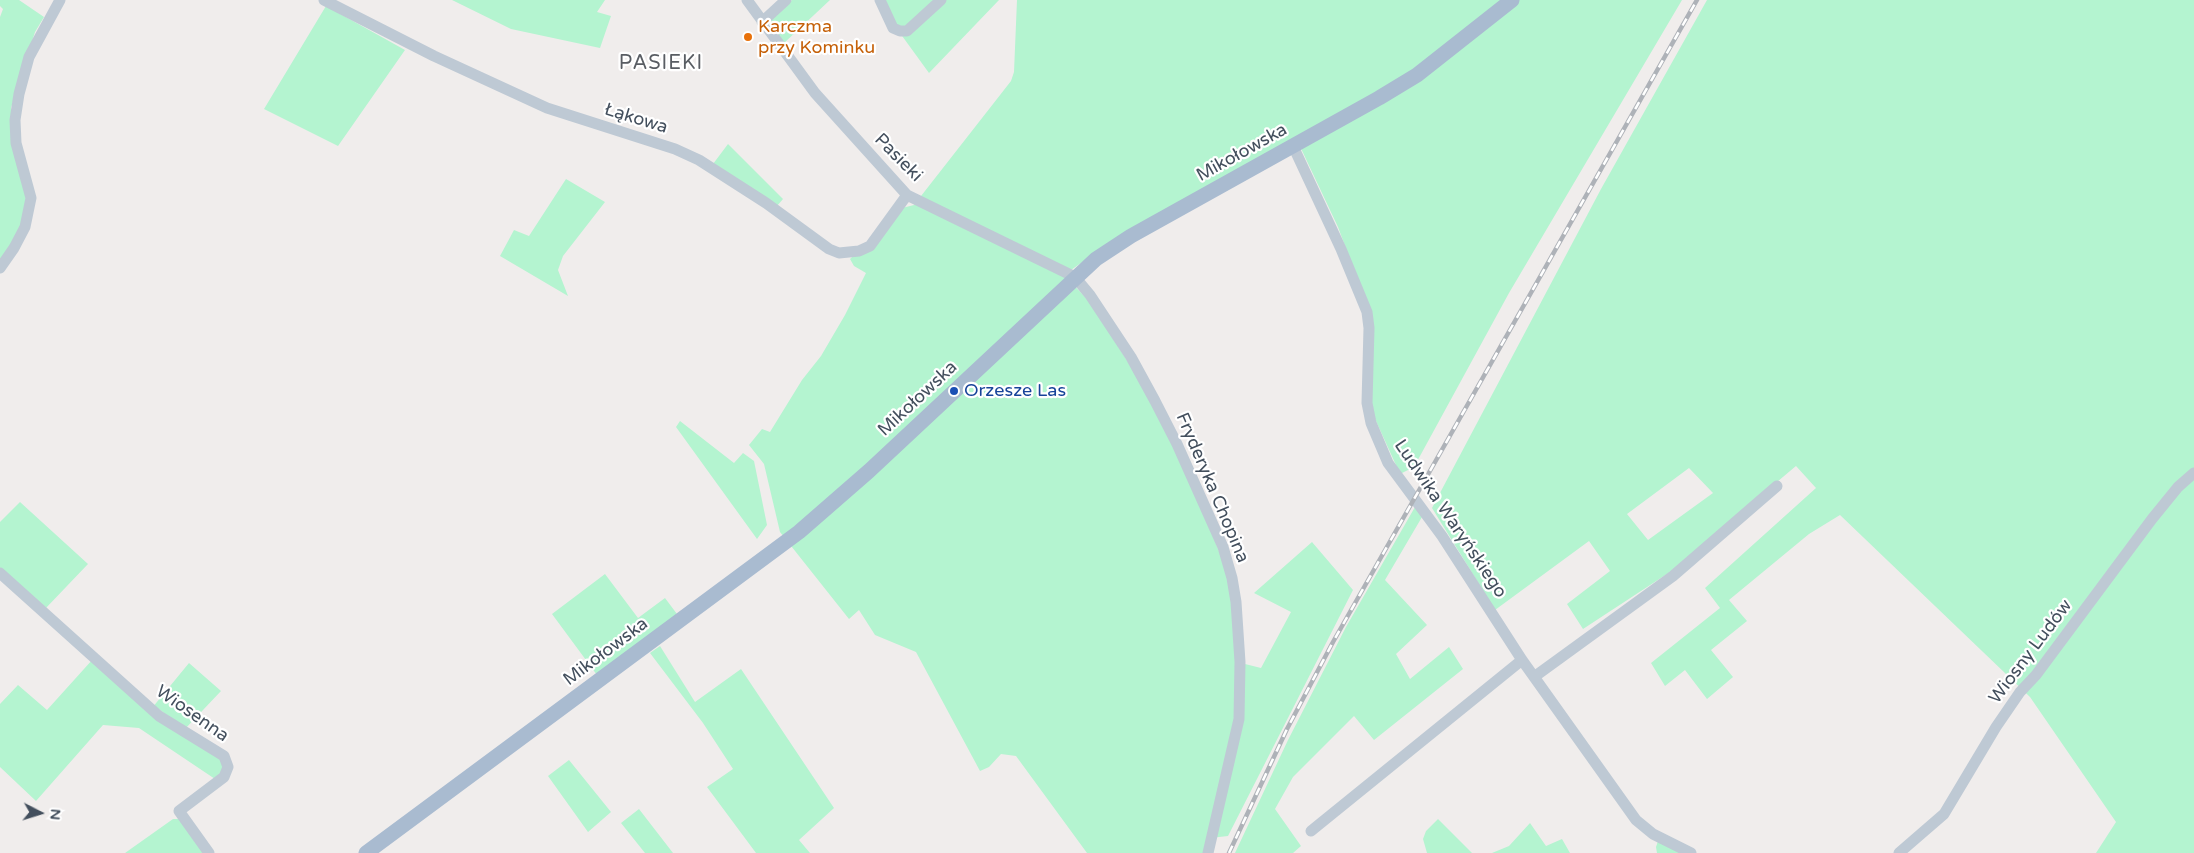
<!DOCTYPE html>
<html>
<head>
<meta charset="utf-8">
<style>
  body { margin:0 }
  #map { position:relative; width:2194px; height:853px; overflow:hidden; background:#f0edec; font-family:"Varela Round",sans-serif }
  canvas { display:block }
  .north { position:absolute; left:15px; top:788px; width:50px; height:50px; -webkit-text-stroke:4px #fff; paint-order:stroke; rotate:95deg; font-size:14px; font-weight:700; line-height:20px; text-align:center; color:#434f5d }
  .north::after { content:''; display:block; margin:auto; width:18px; height:22px; background:#434f5d; clip-path:polygon(50% 0,100% 100%,50% 72%,0 100%) }
</style>
</head>
<body>
<div id="map">
<canvas width="2194" height="853"></canvas>
<div class="north">N</div>
</div>
<script>
const context = document.querySelector('canvas').getContext('2d');
context.lineJoin = 'round';
function fill(path, color) {
  context.fillStyle = color;
  context.fill(path, 'evenodd');
}
function shape(rows) {
  const path = new Path2D();
  for (const r of rows) {
    path.moveTo(r[0], r[1]);
    for (let i = 2; i < r.length; i += 2) path.lineTo(r[i], r[i + 1]);
  }
  return path;
}
function trace(path, color, width, dash) {
  context.strokeStyle = color;
  context.lineWidth = width;
  context.lineCap = dash ? 'butt' : 'round';
  context.setLineDash(dash || []);
  context.stroke(path);
}
function drawText(font, color, halo, rows, align = 'center') {
  context.font = font + ' "Varela Round",sans-serif';
  context.lineWidth = 4.5;
  context.setLineDash([]);
  context.textBaseline = 'middle';
  context.strokeStyle = halo;
  context.fillStyle = color;
  for (const [text, x, y, turn = 0] of rows) {
    context.save();
    context.translate(x, y);
    context.rotate((+turn || 0) * Math.PI / 180);
    context.textAlign = isNaN(turn) ? turn : align;
    if (halo) context.strokeText(text, 0, 0);
    context.fillText(text, 0, 0);
    context.restore();
  }
}
const green = shape([
  [0,0,19,0,44,17,35,32,11,108,11,143,27,200,22,227,0,262,0,17,3,9,0,6],
  [452,0,605,0,597,12,611,16,600,48,511,29],
  [792,0,830,0,783,44,767,24],
  [876,0,999,0,929,73],
  [1017,0,1682,0,1509,293,1414,467,1400,474,1371,410,1373,321,1338,227,1297,140,1119,236,1064,275,1090,302,1128,362,1151,402,1193,486,1230,579,1237,662,1261,668,1291,612,1254,593,1312,542,1353,590,1228,836,1210,838,1206,853,1087,853,1016,756,1001,754,989,767,980,771,916,652,875,635,859,610,849,619,780,532,764,464,749,445,762,429,770,432,802,380,821,356,845,315,866,273,854,266,850,259,902,208,914,205,1011,81,1014,72],
  [1707,0,2194,0,2194,853,2096,853,2116,822,2030,697,1840,515,1809,534,1729,600,1747,621,1711,650,1733,677,1707,699,1685,670,1665,686,1651,663,1720,608,1705,588,1816,488,1796,466,1670,572,1583,629,1567,604,1610,571,1589,541,1495,610,1432,508,1601,189],
  [1689,468,1713,493,1648,540,1627,514],
  [326,6,405,50,338,146,264,109],
  [728,144,783,199,777,206,713,164],
  [566,179,605,202,563,256,558,270,568,296,500,256,514,230,529,236],
  [680,421,734,463,743,453,754,461,767,525,757,539,676,427],
  [20,502,88,564,45,609,0,570,0,522],
  [1415,507,1422,517,1385,580,1427,625,1396,654,1410,679,1449,647,1463,669,1374,740,1354,716,1293,777,1275,809,1301,846,1293,853,1235,853,1288,740,1346,627],
  [605,574,638,618,665,598,677,614,597,675,552,614],
  [660,646,695,702,741,669,834,808,799,840,810,853,756,853,707,787,733,769,703,723,650,653],
  [93,659,222,757,226,765,222,774,215,779,139,728,103,725,36,801,0,767,0,704,18,685,47,710],
  [189,663,221,691,185,729,152,708],
  [569,760,611,812,588,832,548,776],
  [639,809,673,853,645,853,621,823],
  [173,819,180,819,204,853,125,853],
  [1438,819,1472,853,1427,853,1423,839,1426,831],
  [1530,823,1546,846,1562,839,1570,853,1492,853,1509,846],
  [1658,841,1685,853,1657,853,1656,847]
]);
const minor = shape([
  [324,0,434,56,547,108,675,149,699,160,766,203,829,249,839,253,859,251,870,246,907,195],
  [747,0,815,93,907,195,1075,277,1090,295,1131,357,1155,401,1177,444,1223,547,1232,578,1236,602,1240,662,1239,719,1208,853],
  [880,0,893,28,900,31,907,31,941,0],
  [762,22,786,0],
  [1293,146,1341,249,1367,312,1369,328,1367,403,1371,423,1388,463,1442,536,1522,660,1636,820,1653,834,1691,853],
  [0,268,14,248,25,227,31,198,16,143,15,120,19,94,29,57,60,0],
  [0,573,159,716,224,756,228,767,224,777,179,811,209,853],
  [1534,677,1673,576,1777,486],
  [1311,831,1522,660],
  [1899,853,1944,814,1996,727,2020,692,2036,675,2152,519,2178,487,2194,473]
]);
const major = shape([
  [366,853,799,532,869,471,1096,259,1131,236,1379,98,1417,75,1512,0]
]);
const rail = shape([
  [1229,853,1287,729,1333,642,1697,0]
]);
const markers = [
  [748,37,5,"#e8710a"],
  [954,391,5,"#1a4fb4"]
];
const foodNames = [
  ["Karczma",758,27],
  ["przy Kominku",758,48]
];
const streetNames = [
  ["Łąkowa",636,119,17],
  ["Mikołowska",1242,153,-29],
  ["Pasieki",898,158,45],
  ["Mikołowska",918,399,-43],
  ["Fryderyka Chopina",1212,488,67],
  ["Ludwika Waryńskiego",1450,519,56],
  ["Mikołowska",606,652,-37],
  ["Wiosny Ludów",2031,652,-53],
  ["Wiosenna",192,714,35]
];
const transitNames = [
  ["Orzesze Las",964,391]
];
const quarterNames = [
  ["PASIEKI",661,64]
];
fill(green, '#b4f4d0');
trace(minor, '#bec9d4', 11);
trace(major, '#a9bbd0', 15);
trace(rail, '#aeb2b8', 4.5);
trace(rail, '#fff', 2.5, [8]);
for (const [x, y, r, color] of markers) {
  const dot = new Path2D();
  dot.arc(x, y, r, 0, 2 * Math.PI);
  context.fillStyle = color;
  context.fill(dot);
  trace(dot, '#fff', 2);
}
drawText('18px', '#c56008', '#fff', foodNames, 'left');
drawText('18px', '#434f5d', '#fff', streetNames);
drawText('18px', '#164399', '#fff', transitNames, 'left');
context.letterSpacing = '1px';
drawText('20px', '#595d63', '#fff', quarterNames);
context.letterSpacing = '0px';
</script>
</body>
</html>
